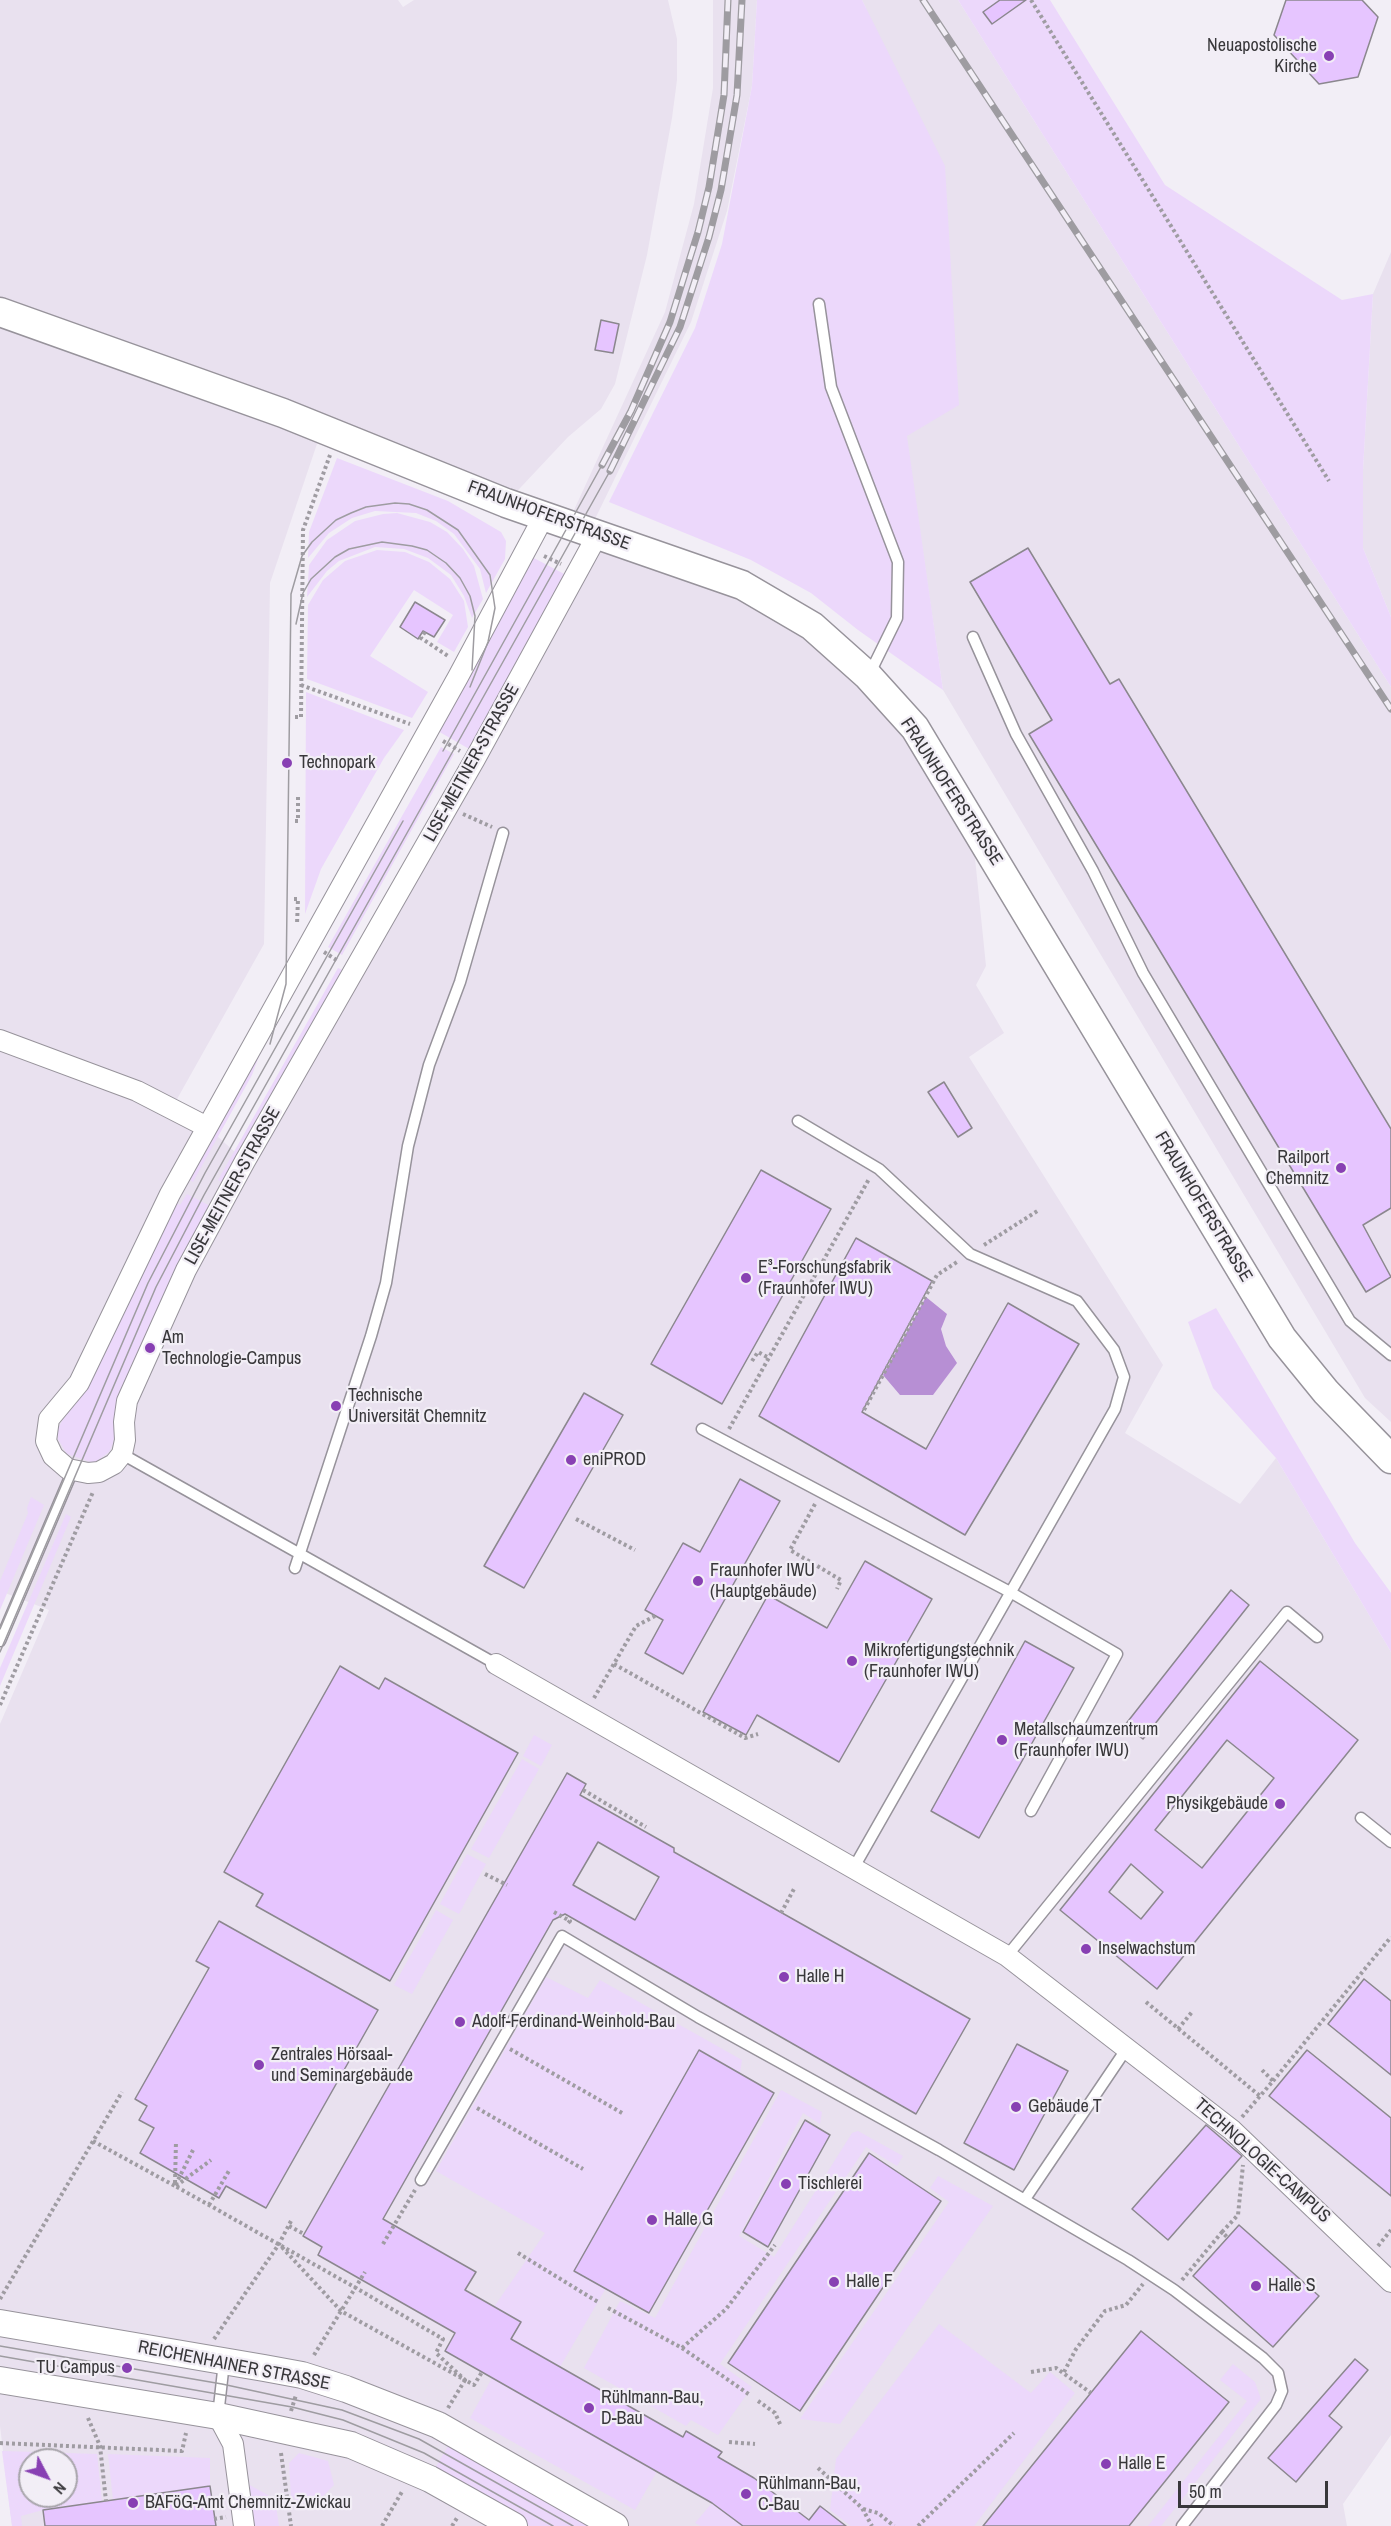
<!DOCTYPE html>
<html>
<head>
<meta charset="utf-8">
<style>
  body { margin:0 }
  #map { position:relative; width:1391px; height:2526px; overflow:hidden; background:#f2eef6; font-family:"Archivo Narrow",sans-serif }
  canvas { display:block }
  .north { position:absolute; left:18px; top:2448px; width:60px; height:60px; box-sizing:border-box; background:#f2eef6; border:2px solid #a8a5ab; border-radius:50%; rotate:131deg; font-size:16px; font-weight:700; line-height:24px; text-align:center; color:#38373a }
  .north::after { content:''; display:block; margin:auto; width:21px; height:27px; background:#8840b3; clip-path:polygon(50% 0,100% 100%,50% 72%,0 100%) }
  .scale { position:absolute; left:1178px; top:2481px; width:150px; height:27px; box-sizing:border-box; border:3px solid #38373a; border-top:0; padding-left:8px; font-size:18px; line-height:21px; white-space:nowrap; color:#38373a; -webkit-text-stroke:4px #f2eef6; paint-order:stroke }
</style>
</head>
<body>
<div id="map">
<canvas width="1391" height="2526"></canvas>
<div class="north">N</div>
<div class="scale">50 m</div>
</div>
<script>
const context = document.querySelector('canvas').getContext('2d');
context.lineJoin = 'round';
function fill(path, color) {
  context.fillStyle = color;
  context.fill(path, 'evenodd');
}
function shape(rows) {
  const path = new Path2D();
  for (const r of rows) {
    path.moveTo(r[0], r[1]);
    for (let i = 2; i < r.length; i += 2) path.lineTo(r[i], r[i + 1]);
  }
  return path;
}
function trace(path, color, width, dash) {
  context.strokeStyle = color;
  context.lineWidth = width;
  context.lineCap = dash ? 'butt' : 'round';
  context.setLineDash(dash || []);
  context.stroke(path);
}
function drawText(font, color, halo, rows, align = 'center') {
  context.font = font + ' "Archivo Narrow",sans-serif';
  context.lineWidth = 4.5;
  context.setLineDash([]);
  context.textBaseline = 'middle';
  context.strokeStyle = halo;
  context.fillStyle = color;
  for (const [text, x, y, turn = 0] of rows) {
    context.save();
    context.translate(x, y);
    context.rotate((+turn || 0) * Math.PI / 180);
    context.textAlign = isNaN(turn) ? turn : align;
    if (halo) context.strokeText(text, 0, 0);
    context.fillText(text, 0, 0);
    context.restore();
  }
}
const built = shape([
  [0,0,398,0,403,7,414,0,668,0,677,39,677,80,672,118,647,255,615,384,601,409,568,437,506,503,322,429,270,583,264,944,172,1108,207,1127,245,1161,598,534,672,559,868,676,971,819,986,966,976,985,1004,1033,969,1057,1163,1365,1125,1433,1240,1504,1276,1458,1391,1652,1391,2435,1343,2504,1347,2526,12,2526,0,2426,0,1724,49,1610,0,1591],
  [30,2460,66,2460,66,2496,30,2496],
  [713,0,757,0,752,86,727,211,691,322,595,519,574,510,665,312,694,204,713,88],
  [862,0,958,0,1391,687,1391,1422,1365,1398,943,690,906,436,866,8],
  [1391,252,1391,617,1363,548,1363,470,1373,294]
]);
const green = shape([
  [757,0,862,0,945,166,959,405,907,436,943,690,858,630,811,593,751,560,609,502,695,328,722,244,752,86],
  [958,0,1050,0,1165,185,1342,300,1373,294,1363,470,1363,548,1391,617,1391,687],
  [337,458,448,501,501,532,506,541,505,559,486,593,480,569,454,534,436,521,416,513,375,511,352,518,329,533,308,558,309,532],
  [397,513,430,522,447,532,463,549,474,566,483,599,472,618,464,596,451,575,428,558,404,549,375,547,339,561,327,571,307,597,309,565,327,540,355,521,383,514],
  [377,550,405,552,429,562,450,579,464,601,468,627,454,652,437,642,453,615,414,590,370,656,428,692,412,718,307,679,308,605,323,580,345,561],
  [532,557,568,576,471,750,436,730],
  [306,692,404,730,384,758,321,869,305,914],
  [441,747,454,754,342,955,328,947],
  [338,968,347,972,225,1184,218,1180],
  [265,1040,252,1075,193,1182,187,1178],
  [187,1194,212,1207,121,1401,113,1443,109,1452,94,1463,67,1454,58,1439,58,1429,62,1421,84,1392,173,1202,180,1205],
  [1216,1308,1355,1543,1391,1593,1391,1652,1276,1458,1213,1388,1188,1322],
  [31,1497,44,1505,0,1610,0,1581,28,1513,27,1508],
  [66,1514,71,1517,0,1686,0,1668],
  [534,1735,552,1745,541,1766,523,1756],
  [522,1759,539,1769,489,1858,471,1849],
  [467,1854,486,1864,459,1914,440,1904],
  [436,1910,453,1920,412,1994,394,1985],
  [546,1977,588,1998,600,1980,742,2060,740,2074,606,2288,560,2367,511,2339,494,2307,545,2233,436,2171],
  [781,2090,822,2112,820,2124,803,2113,739,2236,774,2257,852,2133,858,2131,903,2156,897,2166,866,2147,720,2364,752,2387,718,2435,691,2420,686,2426,584,2368,620,2301,655,2318],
  [938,2176,993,2206,840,2424,800,2419,949,2202,930,2188],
  [939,2324,1031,2393,1050,2372,1075,2393,974,2526,851,2526,830,2510,836,2459],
  [1233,2364,1255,2382,1261,2399,1161,2526,1148,2526,1247,2401,1220,2380],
  [492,2378,657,2471,635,2510,470,2418],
  [451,2441,604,2526,530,2526,433,2472],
  [2,2451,97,2454,102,2501,43,2510,21,2516,22,2526,12,2526],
  [30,2460,66,2460,66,2496,30,2496],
  [299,2453,328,2461,334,2485,312,2507,291,2497,289,2463],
  [108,2454,210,2458,210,2486,113,2500],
  [246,2483,275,2499,279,2526,252,2526],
  [712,2503,743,2526,701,2526,695,2523]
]);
const water = shape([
  [926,1297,947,1314,941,1329,946,1346,957,1363,933,1395,900,1395,883,1375]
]);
const building = shape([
  [1000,0,1026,0,992,24,983,12,1000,0],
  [1286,0,1362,0,1378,17,1358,77,1319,84,1274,35,1286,0],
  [601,320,619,324,613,353,595,350,601,320],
  [1028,548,1110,684,1119,679,1391,1129,1391,1208,1363,1225,1391,1277,1366,1292,1029,734,1052,720,970,582,1028,548],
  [415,602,445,620,434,637,423,631,418,639,400,627,415,602],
  [944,1082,972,1128,958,1137,928,1092,944,1082],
  [761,1170,831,1209,722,1404,651,1364,761,1170],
  [856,1238,932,1281,862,1412,926,1449,1008,1303,1079,1344,965,1535,759,1416,856,1238],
  [584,1393,623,1415,524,1588,484,1566,584,1393],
  [740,1479,780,1501,683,1674,645,1653,663,1620,645,1610,683,1543,700,1552,740,1479],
  [865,1561,932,1599,839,1762,757,1715,746,1735,703,1712,768,1595,827,1628,865,1561],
  [1231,1590,1249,1605,1143,1739,1125,1725,1231,1590],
  [1025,1641,1074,1668,979,1838,931,1811,1025,1641],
  [1260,1661,1358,1740,1157,1989,1060,1910,1260,1661],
  [1227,1740,1274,1778,1202,1868,1155,1830,1227,1740],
  [1131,1864,1163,1892,1141,1919,1109,1892,1131,1864],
  [340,1666,379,1689,385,1678,518,1753,390,1981,256,1906,263,1894,224,1872,340,1666],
  [567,1773,586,1784,580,1795,674,1848,674,1852,970,2019,916,2114,565,1914,553,1920,383,2219,476,2272,465,2290,521,2322,511,2339,683,2437,686,2431,722,2452,718,2457,754,2478,809,2520,820,2506,846,2526,743,2526,712,2503,445,2351,455,2333,318,2255,322,2247,303,2236,567,1773],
  [598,1842,659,1877,635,1920,573,1885,598,1842],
  [219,1921,378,2010,266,2208,226,2186,219,2198,140,2153,154,2128,139,2120,147,2106,135,2099,209,1968,196,1961,219,1921],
  [1364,1979,1391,2001,1391,2075,1328,2024,1364,1979],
  [1017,2044,1068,2071,1014,2170,964,2143,1017,2044],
  [699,2050,774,2093,649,2313,574,2271,699,2050],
  [1307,2050,1391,2118,1391,2196,1269,2096,1307,2050],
  [805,2120,830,2135,768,2247,743,2232,805,2120],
  [1206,2125,1242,2156,1168,2240,1132,2209,1206,2125],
  [869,2153,941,2201,800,2411,728,2363,869,2153],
  [1239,2225,1319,2296,1273,2347,1193,2276,1239,2225],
  [1141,2331,1229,2402,1129,2526,983,2526,1141,2331],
  [1355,2359,1368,2370,1329,2416,1342,2427,1296,2482,1268,2458,1355,2359],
  [210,2486,216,2526,45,2526,43,2510,210,2486]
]);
const path = shape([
  [1031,0,1329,481],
  [544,556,561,564],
  [425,632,421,638,448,656],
  [301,685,410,724],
  [295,717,301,717,303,530,330,455],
  [443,741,460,751],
  [463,814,492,827],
  [295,821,298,821,298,797,295,797],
  [294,899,298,899,297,924],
  [324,952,338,961],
  [984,1245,1039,1210],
  [752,1361,758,1352,769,1358],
  [864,1410,937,1275,957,1262],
  [729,1429,869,1179],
  [815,1504,790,1550,841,1580,837,1589],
  [576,1519,635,1550],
  [614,1664,745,1738,758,1734],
  [594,1698,636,1626,655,1616],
  [0,1705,93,1492],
  [583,1790,646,1827],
  [485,1874,507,1885],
  [554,1912,570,1921,568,1923],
  [781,1913,795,1887],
  [1146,2002,1260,2096],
  [1178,2029,1192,2012],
  [510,2049,624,2114],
  [1273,2081,1391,1937],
  [477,2108,583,2169],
  [1242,2117,1273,2081,1262,2070],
  [93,2141,175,2186],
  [193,2150,175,2186,209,2205,356,2288,443,2339,436,2353,465,2380,341,2311,279,2244],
  [175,2183,176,2141],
  [176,2186,211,2160],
  [209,2205,230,2169],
  [289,2226,304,2234],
  [1222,2232,1238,2215,1243,2165],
  [383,2244,415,2190],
  [1378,2246,1391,2230],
  [518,2253,598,2302],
  [1182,2280,1222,2232,1227,2237],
  [0,2299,122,2092],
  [608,2308,682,2348,750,2395],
  [214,2339,279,2244,291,2221],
  [682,2348,726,2309,775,2245],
  [314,2355,365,2272],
  [1031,2372,1056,2368,1091,2393],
  [1064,2372,1076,2349,1105,2311,1126,2305,1143,2284],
  [758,2401,775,2413,781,2426],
  [448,2408,465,2380,474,2385,482,2372],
  [291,2411,296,2395],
  [88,2418,100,2446,106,2501],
  [729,2442,755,2444],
  [0,2443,182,2451,186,2433],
  [281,2453,291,2526],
  [818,2468,862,2508,872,2526],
  [863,2509,878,2513,894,2526],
  [214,2519,226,2517],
  [382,2526,403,2490],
  [452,2526,457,2518],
  [918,2526,1014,2433]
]);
const service = shape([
  [819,304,831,387,898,562,897,618,869,675],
  [973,637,1016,734,1093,871,1143,973,1350,1321,1391,1355],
  [798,1121,879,1169,970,1254,1077,1301,1114,1350,1124,1377,1115,1409,853,1869],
  [702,1429,1010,1592,1117,1654,1031,1811],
  [122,1454,496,1664],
  [295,1568,371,1336,386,1283,408,1146,429,1065,460,982,503,833],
  [0,1641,73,1470],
  [1361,1818,1391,1842],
  [1007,1956,1287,1612,1317,1637],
  [421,2180,562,1936,698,2017,939,2150,1128,2260,1174,2290,1263,2358,1278,2373,1282,2391,1276,2405,1182,2526],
  [1025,2199,1127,2048],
  [218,2416,224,2362]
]);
const minor = shape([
  [544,516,458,677,170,1194,79,1383,49,1419,46,1441,53,1456,68,1469,88,1473,99,1472,114,1464,122,1454,125,1440,124,1422,127,1401,186,1270,245,1161,475,759,598,534],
  [0,1040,137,1091,207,1127],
  [496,1664,1007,1956,1232,2130,1391,2282],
  [218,2416,233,2444,244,2526]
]);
const tertiary = shape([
  [0,2323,264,2368,302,2375,346,2389,438,2425,615,2526],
  [0,2380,218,2416,351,2445,430,2479,514,2526]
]);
const secondary = shape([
  [0,312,283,413,506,503,742,585,812,626,868,676,915,728,1282,1338,1326,1392,1391,1459]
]);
const tram = shape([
  [296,624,303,593,311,579,335,557,349,549,382,542,412,546,427,550,446,563,460,578,470,596,475,616,472,670],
  [443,751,602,465],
  [270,1044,286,984,291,594,302,556,312,542,336,520,351,513,366,507,395,503,409,504,427,510,458,530,490,575,495,608,488,642,470,687],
  [0,1629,148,1283,205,1173,403,821],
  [0,1652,156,1287,204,1195,610,471],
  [0,2346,222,2384,342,2410,419,2439,573,2526],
  [0,2356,292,2407,343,2420,424,2453,553,2526]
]);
const rail = shape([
  [923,0,1391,709],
  [602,465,631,411,670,322,698,232,709,187,724,95,728,0],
  [610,471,680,327,709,237,721,190,737,95,742,0]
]);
const markers = [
  [1329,56,6,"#8840b3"],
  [287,763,6,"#8840b3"],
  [1341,1168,6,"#8840b3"],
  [746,1278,6,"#8840b3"],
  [150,1348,6,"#8840b3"],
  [336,1406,6,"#8840b3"],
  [571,1460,6,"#8840b3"],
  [698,1581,6,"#8840b3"],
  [852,1661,6,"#8840b3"],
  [1002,1740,6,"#8840b3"],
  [1280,1804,6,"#8840b3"],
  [1086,1949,6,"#8840b3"],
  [784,1977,6,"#8840b3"],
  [460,2022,6,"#8840b3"],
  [259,2065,6,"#8840b3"],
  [1016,2107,6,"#8840b3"],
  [786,2184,6,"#8840b3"],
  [652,2220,6,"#8840b3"],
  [834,2282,6,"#8840b3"],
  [1256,2286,6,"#8840b3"],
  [127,2368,6,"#8840b3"],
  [589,2408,6,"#8840b3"],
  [1106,2464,6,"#8840b3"],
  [746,2494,6,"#8840b3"],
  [133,2503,6,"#8840b3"]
];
const poiNames = [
  ["Neuapostolische",1317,46,"right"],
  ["Kirche",1317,67,"right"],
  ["Technopark",299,763],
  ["Railport",1329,1158,"right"],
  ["Chemnitz",1329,1179,"right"],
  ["E³-Forschungsfabrik",758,1268],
  ["(Fraunhofer IWU)",758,1289],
  ["Am",162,1338],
  ["Technologie-Campus",162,1359],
  ["Technische",348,1396],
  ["Universität Chemnitz",348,1417],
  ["eniPROD",583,1460],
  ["Fraunhofer IWU",710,1571],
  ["(Hauptgebäude)",710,1592],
  ["Mikrofertigungstechnik",864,1651],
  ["(Fraunhofer IWU)",864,1672],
  ["Metallschaumzentrum",1014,1730],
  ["(Fraunhofer IWU)",1014,1751],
  ["Physikgebäude",1268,1804,"right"],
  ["Inselwachstum",1098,1949],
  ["Halle H",796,1977],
  ["Adolf-Ferdinand-Weinhold-Bau",472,2022],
  ["Zentrales Hörsaal-",271,2055],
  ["und Seminargebäude",271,2076],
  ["Gebäude T",1028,2107],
  ["Tischlerei",798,2184],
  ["Halle G",664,2220],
  ["Halle F",846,2282],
  ["Halle S",1268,2286],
  ["TU Campus",115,2368,"right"],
  ["Rühlmann-Bau,",601,2398],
  ["D-Bau",601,2419],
  ["Halle E",1118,2464],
  ["Rühlmann-Bau,",758,2484],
  ["C-Bau",758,2505],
  ["BAFöG-Amt Chemnitz-Zwickau",145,2503]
];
const streetNames = [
  ["FRAUNHOFERSTRASSE",549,516,20],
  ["LISE-MEITNER-STRASSE",472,763,-61],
  ["FRAUNHOFERSTRASSE",951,792,57],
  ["LISE-MEITNER-STRASSE",233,1186,-61],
  ["FRAUNHOFERSTRASSE",1203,1207,59],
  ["TECHNOLOGIE-CAMPUS",1262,2161,42],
  ["REICHENHAINER STRASSE",234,2366,11]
];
fill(built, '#e9e1ef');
fill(green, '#ecd8fb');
fill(water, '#b78fd4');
fill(building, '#e6c5ff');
trace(building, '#8b878e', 1.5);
trace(service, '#97939b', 13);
trace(minor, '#97939b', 22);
trace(tertiary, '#97939b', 28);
trace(secondary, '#97939b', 31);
trace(path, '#9f9ca2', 4, [3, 3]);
trace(service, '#fff', 10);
trace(minor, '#fff', 20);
trace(tertiary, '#fff', 26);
trace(secondary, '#fff', 28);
trace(tram, '#9e9ca1', 1.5);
trace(rail, '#9e9ca1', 7);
trace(rail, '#f2eef6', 4.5, [14]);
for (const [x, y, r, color] of markers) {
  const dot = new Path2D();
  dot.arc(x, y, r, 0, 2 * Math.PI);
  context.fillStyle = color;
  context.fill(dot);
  trace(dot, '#f2eef6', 2);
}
drawText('18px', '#38373a', '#f2eef6', poiNames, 'left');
drawText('18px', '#38373a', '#f2eef6', streetNames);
</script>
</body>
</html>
